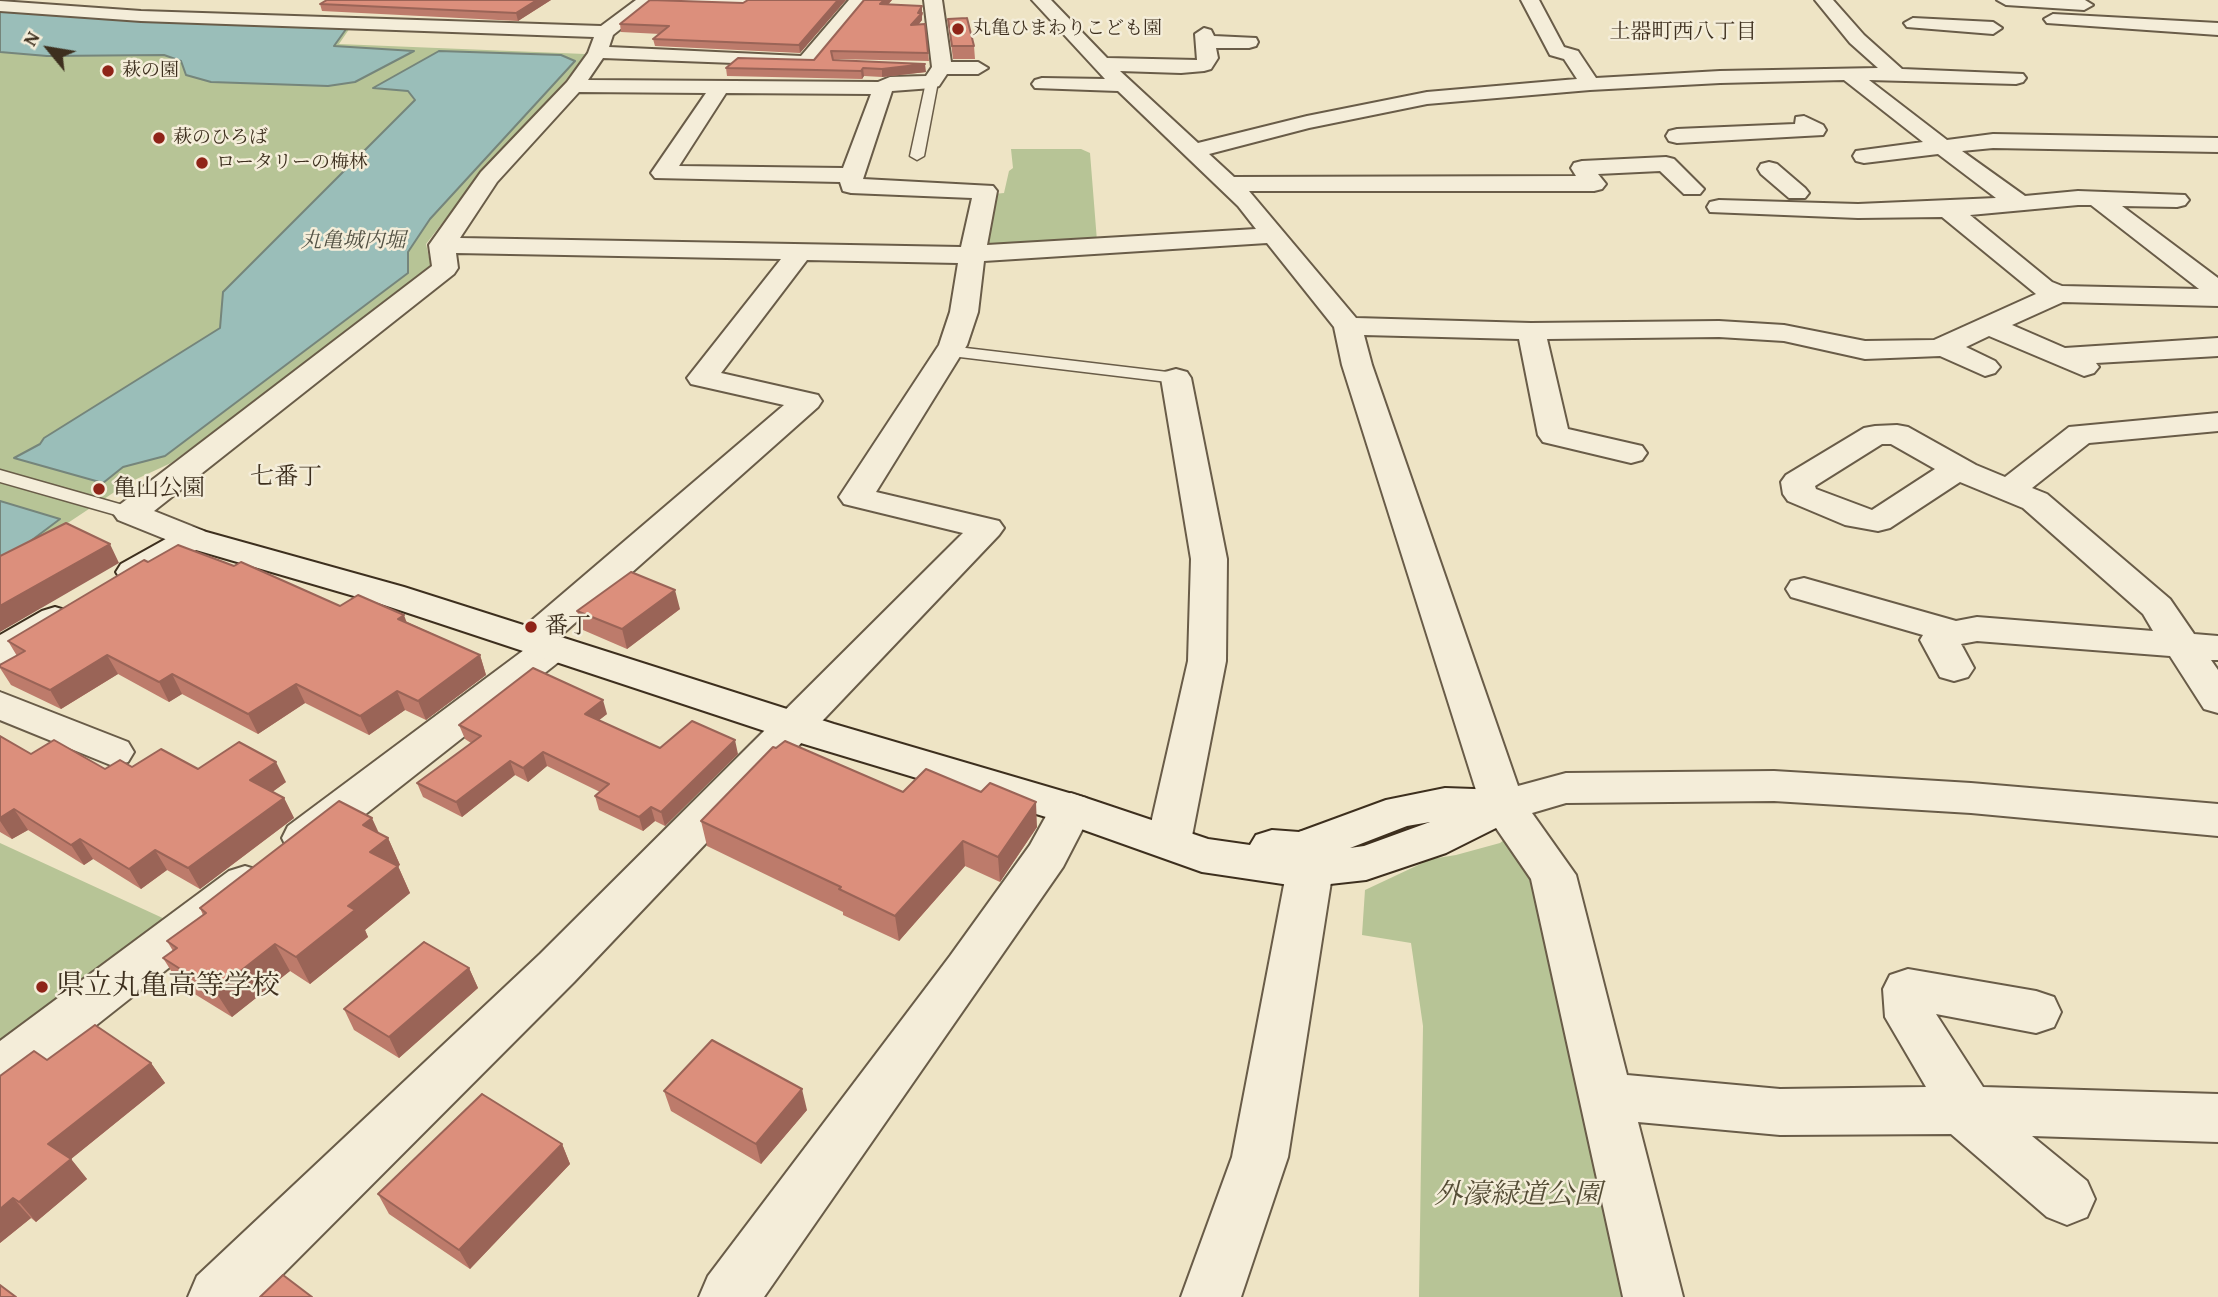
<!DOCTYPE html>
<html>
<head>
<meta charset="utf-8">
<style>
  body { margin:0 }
  #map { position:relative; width:2218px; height:1297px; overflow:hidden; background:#eee4c5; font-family:"Gentium Book Plus",serif }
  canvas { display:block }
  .north { position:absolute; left:14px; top:14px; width:70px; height:70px; -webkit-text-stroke:5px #f4edd9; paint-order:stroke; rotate:300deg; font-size:19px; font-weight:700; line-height:28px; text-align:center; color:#3d2f1e }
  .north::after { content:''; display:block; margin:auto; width:24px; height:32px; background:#3d2f1e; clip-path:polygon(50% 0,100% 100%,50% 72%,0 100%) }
</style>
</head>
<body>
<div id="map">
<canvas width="2218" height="1297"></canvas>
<div class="north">N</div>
</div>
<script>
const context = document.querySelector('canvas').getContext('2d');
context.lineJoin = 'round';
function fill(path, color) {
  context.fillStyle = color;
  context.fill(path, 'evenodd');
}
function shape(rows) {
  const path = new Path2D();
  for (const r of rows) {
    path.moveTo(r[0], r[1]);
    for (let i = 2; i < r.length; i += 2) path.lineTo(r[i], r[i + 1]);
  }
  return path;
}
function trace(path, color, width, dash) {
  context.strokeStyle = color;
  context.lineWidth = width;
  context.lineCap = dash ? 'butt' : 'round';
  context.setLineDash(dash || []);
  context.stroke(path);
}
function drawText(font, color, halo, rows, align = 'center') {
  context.font = font + ' "Gentium Book Plus","Noto Serif JP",serif';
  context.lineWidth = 5;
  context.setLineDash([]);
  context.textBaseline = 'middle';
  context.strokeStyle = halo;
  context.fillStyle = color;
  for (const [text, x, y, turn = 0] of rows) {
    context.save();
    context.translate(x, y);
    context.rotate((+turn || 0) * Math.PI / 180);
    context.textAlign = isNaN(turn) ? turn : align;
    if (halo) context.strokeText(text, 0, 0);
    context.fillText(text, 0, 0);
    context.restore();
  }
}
const green = shape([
  [0,8,352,25,339,44,585,54,583,60,539,111,474,182,426,244,431,266,423,277,171,463,128,483,0,568],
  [1011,149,1081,149,1090,153,1097,241,992,247,986,242,993,194,1004,193,1009,171,1013,168],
  [1519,828,1641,1297,1419,1297,1423,1026,1411,943,1362,935,1365,890,1431,859,1456,855,1500,843],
  [0,843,167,920,0,1053]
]);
const water = shape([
  [0,9,349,25,334,46,414,51,355,82,328,86,211,82,186,75,181,61,164,55,47,56,0,52,0,9],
  [439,51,561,55,575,61,430,219,408,252,408,273,165,456,123,467,103,483,14,458,40,444,44,438,220,328,223,292,415,100,408,91,373,88,439,51],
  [0,501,60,519,0,564,0,501]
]);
const lane = shape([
  [932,78,938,82,924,156,917,160,910,156,926,82,932,78],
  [949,346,1176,373,1185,378,1176,383,943,355,940,351,943,347,949,346],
  [0,470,137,509,140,513,137,517,130,519,0,482,0,470]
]);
const street = shape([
  [636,0,751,0,753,3,744,8,652,4,613,35,609,47,801,56,849,0,867,0,813,66,603,58,588,80,878,82,890,77,926,76,932,67,924,0,942,0,951,62,978,62,988,68,978,74,947,74,939,86,932,88,892,91,863,179,993,186,997,191,987,245,1256,229,1238,206,1118,91,1035,88,1032,84,1035,80,1042,78,1105,79,1032,0,1051,0,1107,58,1197,60,1195,34,1204,28,1211,30,1214,36,1256,38,1258,42,1256,46,1249,48,1216,48,1218,58,1211,69,1204,71,1181,73,1120,71,1198,143,1307,116,1427,92,1577,79,1564,59,1550,55,1521,0,1539,0,1564,47,1578,51,1596,78,1720,71,1878,68,1850,43,1815,0,1833,0,1864,35,1902,69,2023,74,2026,78,2023,82,2016,84,1869,80,1947,140,1993,134,2218,138,2218,152,1993,148,1962,151,2025,196,2078,191,2185,195,2189,200,2185,205,2177,207,2122,206,2218,278,2218,306,2063,302,2012,325,2065,348,2218,338,2218,356,2096,363,2099,367,2094,373,2084,376,1989,336,1966,347,1995,361,2000,367,1995,373,1985,376,1940,356,1865,359,1784,341,1719,337,1547,339,1568,429,1642,446,1647,453,1642,460,1631,463,1543,442,1538,435,1519,339,1364,335,1372,365,1518,786,1566,773,1774,771,1971,783,2218,804,2218,836,1971,813,1774,801,1566,803,1532,813,1576,875,1627,1075,1780,1089,1926,1087,1885,1017,1883,989,1890,975,1908,969,2036,991,2054,997,2061,1012,2054,1027,2036,1033,1936,1014,1983,1087,2218,1094,2218,1142,2032,1136,2087,1181,2095,1199,2087,1217,2067,1225,2047,1217,1951,1134,1780,1135,1638,1122,1683,1297,1623,1297,1531,879,1481,806,1342,365,1334,327,1267,243,984,261,978,312,967,345,876,492,999,521,1004,528,999,535,574,982,260,1297,188,1297,197,1276,540,954,963,533,844,504,839,497,939,345,950,312,958,263,807,260,721,373,818,395,822,401,818,407,558,638,565,639,570,648,565,657,320,850,304,854,288,850,282,838,288,826,524,650,518,648,513,640,518,632,784,405,691,384,687,378,781,259,456,253,458,268,454,274,154,511,204,531,209,538,204,545,192,548,180,545,118,520,113,513,118,506,432,266,429,245,481,172,567,82,588,53,594,37,141,21,0,11,0,1,141,11,601,26,636,0],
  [1844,80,1923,142,1856,151,1853,156,1856,161,1864,163,1938,154,1996,198,1858,204,1719,200,1710,202,1707,207,1710,212,1858,218,1942,217,2036,294,1934,340,1865,341,1784,325,1719,321,1531,323,1356,318,1249,191,1594,191,1602,189,1606,184,1598,174,1660,171,1684,194,1700,194,1704,189,1674,159,1666,157,1582,161,1574,163,1571,168,1576,176,1234,177,1209,154,1309,128,1427,104,1590,90,1720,83,1844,80],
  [579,92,706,93,651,173,655,178,840,182,843,191,851,193,972,198,961,247,460,238,497,182,579,92],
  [726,93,871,94,843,168,679,166,726,93],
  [2078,205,2091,205,2199,289,2062,286,2052,282,1970,215,2078,205],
  [1997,0,2085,0,2093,5,2084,10,2006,5,1997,0],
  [2053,14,2218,23,2218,35,2047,23,2044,19,2053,14],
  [1913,18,1993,22,2002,28,1993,34,1907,27,1904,23,1913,18],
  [1804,116,1823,125,1826,130,1823,135,1677,143,1669,141,1666,136,1669,131,1677,129,1795,124,1796,117,1804,116],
  [1769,162,1777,164,1805,188,1809,193,1805,198,1789,198,1761,174,1758,169,1761,164,1769,162],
  [1176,369,1187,372,1191,378,1227,559,1226,661,1191,841,1185,853,1169,857,1153,853,1147,841,1188,661,1191,559,1161,378,1165,372,1176,369],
  [2218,413,2218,431,2089,443,2032,488,2047,494,2170,599,2194,634,2218,636,2218,660,2211,660,2218,670,2218,713,2204,709,2170,656,1977,641,1961,644,1974,668,1968,677,1954,681,1940,677,1920,640,1923,635,1791,597,1786,589,1791,581,1804,578,1956,621,1977,617,2153,631,2143,614,2023,508,1960,482,1890,528,1878,531,1845,525,1788,501,1783,494,1781,482,1786,475,1864,428,1875,426,1897,425,1908,427,1976,465,2005,477,2069,427,2218,413],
  [1882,444,1891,444,1935,469,1872,510,1816,489,1815,486,1882,444],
  [0,692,128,742,134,752,128,762,113,766,0,720,0,692],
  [1071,793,1086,798,1093,809,1063,867,764,1297,699,1297,708,1276,950,956,1030,845,1056,798,1071,793],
  [1311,829,1327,833,1333,845,1333,869,1288,1157,1241,1297,1181,1297,1232,1157,1287,869,1289,845,1295,833,1311,829],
  [245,866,261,871,268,883,261,895,18,1087,0,1093,0,1041,229,871,245,866]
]);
const secondary = shape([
  [192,528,404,587,834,724,1086,798,1208,839,1250,845,1256,835,1272,830,1299,832,1386,800,1445,788,1503,790,1518,795,1525,806,1518,817,1446,853,1366,880,1303,887,1202,872,1056,820,804,744,378,603,196,550,147,580,134,583,121,580,116,572,121,564,180,531,192,528],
  [1430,822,1364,846,1350,848,1407,826,1430,822],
  [55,607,68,611,74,619,68,627,14,661,0,664,0,635,42,611,55,607]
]);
const wall = shape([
  [327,0,551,0,518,21,322,11,320,4],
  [846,0,800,53,655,46,653,39,660,34,621,32,620,24,743,3],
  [864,0,892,0,888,5,923,14,922,16,922,20,918,25,925,24,929,61,833,59,926,72,882,77,864,76,862,79,727,76,726,68,814,60],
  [948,19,974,46,975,59,953,59],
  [148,562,407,622,480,655,486,675,426,720,405,710,369,735,305,703,258,734,182,694,169,702,118,674,61,709,11,685,0,668,0,665,17,656,8,641],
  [680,609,627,649,583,630,577,611],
  [607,714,599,720,660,748,738,754,665,826,655,821,643,831,599,810,595,796,600,792,547,766,528,782,515,775,462,817,423,797,417,783,471,743,465,739,459,725],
  [0,736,31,754,105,769,132,767,198,769,286,782,272,792,284,798,294,818,200,889,167,870,141,889,93,859,84,865,28,830,12,839,0,832],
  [903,792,1037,827,1000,882,965,866,899,941,843,915,843,912,707,846,701,821],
  [388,838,400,865,398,866,410,893,365,930,368,937,310,984,290,971,232,1017,180,985,163,958,173,951,167,941,203,915,200,908],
  [469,968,478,988,399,1058,354,1030,344,1009],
  [47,1060,151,1063,165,1083,71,1159,87,1179,36,1222,31,1218,0,1243],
  [664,1091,807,1110,761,1164,671,1111],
  [562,1144,570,1164,470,1269,389,1214,378,1194]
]);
const shadedWall = shape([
  [537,0,551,0,518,21,516,13],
  [838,0,846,0,800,53,799,45],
  [884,0,892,0,881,12,880,4],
  [922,6,922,20,912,33,911,25],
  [925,64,926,72,882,77,882,69],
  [863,68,864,76,862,79,861,71],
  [110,544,119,563,0,632,0,606],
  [675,590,680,609,627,649,622,629],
  [404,615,411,634,398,619],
  [107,655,118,674,61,709,50,690],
  [480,655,486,675,426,720,418,701],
  [172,674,182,694,169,702,159,682],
  [296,684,305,703,258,734,248,714],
  [397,691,405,710,369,735,360,716],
  [603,700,607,714,589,728,585,714],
  [735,740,738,754,665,826,661,812],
  [543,752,547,766,528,782,523,768],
  [510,761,515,775,462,817,456,802],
  [276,762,286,782,260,801,250,780],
  [284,798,294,818,200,889,188,868],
  [1036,802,1037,827,1000,882,998,857],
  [651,807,655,821,643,831,639,817],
  [14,809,28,830,12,839,0,821,0,818],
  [372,818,383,842,388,838,400,865,398,866,410,893,365,930,368,937,310,984,296,957,348,906,370,852,363,825],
  [80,839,93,859,84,865,71,845],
  [963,841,965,866,899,941,895,916],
  [155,850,167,870,141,889,129,869],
  [275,944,290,971,232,1017,215,991],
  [469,968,478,988,399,1058,389,1037],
  [151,1063,165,1083,71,1159,87,1179,36,1222,19,1202,48,1144],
  [802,1089,807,1110,761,1164,756,1144],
  [562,1144,570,1164,470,1269,459,1250],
  [13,1198,31,1218,0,1243,0,1209]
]);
const building = shape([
  [327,0,537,0,516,13,320,4,327,0],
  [650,0,743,3,748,0,838,0,799,45,653,39,669,26,620,24,650,0],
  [864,0,884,0,880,4,922,6,918,13,922,13,911,25,925,24,928,53,831,51,833,60,925,64,882,69,863,68,861,71,726,68,738,58,814,60,864,0],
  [967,18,974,46,952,46,948,19,967,18],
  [66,523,110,544,0,606,0,556,66,523],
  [178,545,234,566,241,562,340,606,358,595,404,615,398,619,480,655,418,701,397,691,360,716,296,684,248,714,172,674,159,682,107,655,50,690,0,667,0,665,25,651,8,641,144,560,148,562,178,545],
  [631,572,675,590,622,629,577,611,631,572],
  [533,668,603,700,585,714,660,748,692,721,735,740,661,812,651,807,639,817,595,796,609,784,543,752,523,768,510,761,456,802,417,783,481,736,459,725,533,668],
  [0,736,31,754,54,740,105,769,120,760,132,767,161,749,198,769,239,742,276,762,250,780,284,798,188,868,155,850,129,869,80,839,71,845,14,809,0,818,0,736],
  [785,741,903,792,926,769,981,792,990,783,1036,802,998,857,963,841,895,916,839,889,841,887,701,821,773,747,776,748,785,741],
  [339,801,372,818,363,825,388,838,370,852,398,866,348,906,355,910,296,957,275,944,215,991,163,958,177,948,167,941,206,913,200,908,339,801],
  [424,942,469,968,389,1037,344,1009,424,942],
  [95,1025,151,1063,48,1144,71,1159,19,1202,13,1198,0,1209,0,1076,34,1051,47,1060,95,1025],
  [712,1040,802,1089,756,1144,664,1091,712,1040],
  [482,1094,562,1144,459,1250,378,1194,482,1094],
  [283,1275,312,1297,260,1297,283,1275],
  [0,1285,16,1297,0,1297,0,1285]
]);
const markers = [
  [958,29,7,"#8f2418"],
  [108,71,7,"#8f2418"],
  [159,138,7,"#8f2418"],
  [202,163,7,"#8f2418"],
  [99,489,7,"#8f2418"],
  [531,627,7,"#8f2418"],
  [42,987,7,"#8f2418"]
];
const farPoinames = [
  ["丸亀ひまわりこども園",972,29],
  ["萩の園",122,71],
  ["萩のひろば",173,138],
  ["ロータリーの梅林",216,163]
];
const farNeighbourhoodnames = [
  ["土器町西八丁目",1683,33]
];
const farWaternames = [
  ["丸亀城内堀",353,242]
];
const poiNames = [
  ["亀山公園",113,489],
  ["番丁",545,627]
];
const neighbourhoodNames = [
  ["七番丁",286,478]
];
const nearPoinames = [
  ["県立丸亀高等学校",56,987]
];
const nearParknames = [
  ["外濠緑道公園",1518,1196]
];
fill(green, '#b7c496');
fill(water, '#9abeb9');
trace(water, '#75857b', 2);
trace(lane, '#695c48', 3);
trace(street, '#695c48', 4);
trace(secondary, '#3d2f1e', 4);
fill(lane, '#f4edd9');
fill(street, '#f4edd9');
fill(secondary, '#f4edd9');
fill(wall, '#bd7b6b');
fill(shadedWall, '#9a6457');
fill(building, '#dc8f7c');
trace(building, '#9a6457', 2);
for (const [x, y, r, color] of markers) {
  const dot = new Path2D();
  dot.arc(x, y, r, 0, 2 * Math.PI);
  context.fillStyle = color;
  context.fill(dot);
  trace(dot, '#f4edd9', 2.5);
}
drawText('19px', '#3d2f1e', '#f4edd9', farPoinames, 'left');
drawText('21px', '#3d2f1e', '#f4edd9', farNeighbourhoodnames);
drawText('italic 21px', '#545345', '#f4edd9', farWaternames);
drawText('23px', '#3d2f1e', '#f4edd9', poiNames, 'left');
drawText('24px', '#3d2f1e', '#f4edd9', neighbourhoodNames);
drawText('28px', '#3d2f1e', '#f4edd9', nearPoinames, 'left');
drawText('italic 28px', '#554d36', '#f4edd9', nearParknames);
</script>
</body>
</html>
